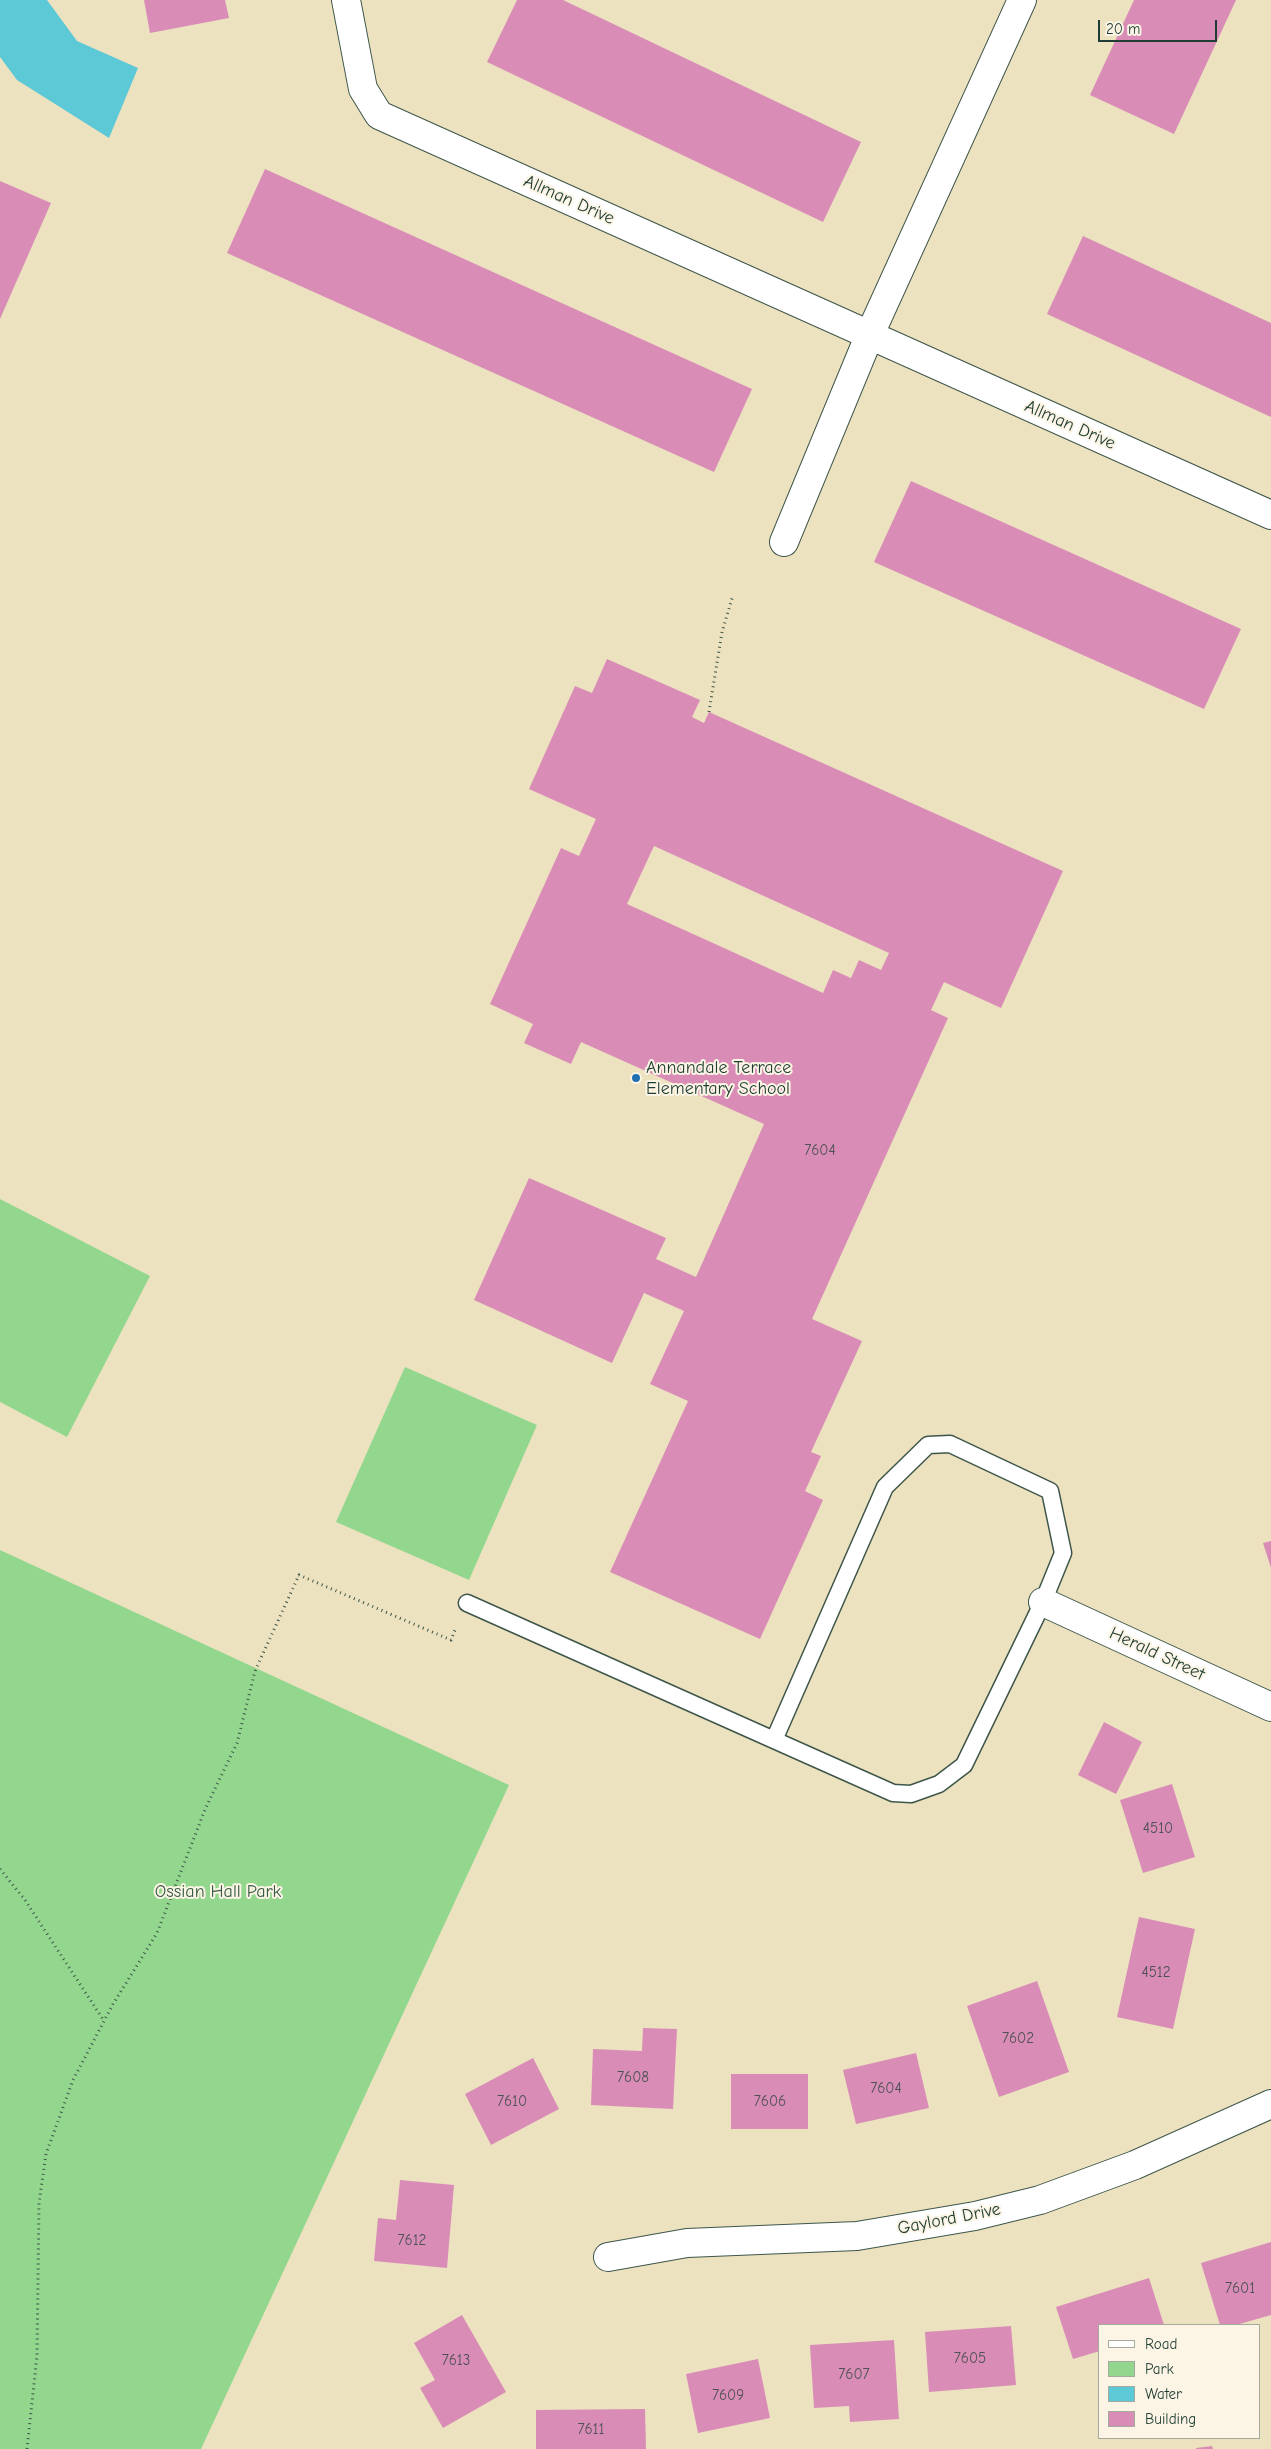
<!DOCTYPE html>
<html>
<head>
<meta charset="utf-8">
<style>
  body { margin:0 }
  #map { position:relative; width:1271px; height:2449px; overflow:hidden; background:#ece2c0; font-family:"Comic Neue",sans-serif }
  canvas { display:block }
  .legend { position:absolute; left:1098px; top:2324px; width:162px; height:115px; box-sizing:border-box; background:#fcf5e5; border:1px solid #a4ab9e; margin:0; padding:6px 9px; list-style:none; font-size:15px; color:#1f3d34 }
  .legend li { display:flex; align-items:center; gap:10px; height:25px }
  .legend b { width:25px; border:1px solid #a4ab9e }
  .scale { position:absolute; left:1098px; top:20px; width:119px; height:22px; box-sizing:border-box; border:2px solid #1f3d34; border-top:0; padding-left:6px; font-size:15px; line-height:18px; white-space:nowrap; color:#1f3d34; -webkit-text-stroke:4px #fcf5e5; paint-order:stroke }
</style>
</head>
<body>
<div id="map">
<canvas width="1271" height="2449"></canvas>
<ul class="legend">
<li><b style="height:6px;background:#fff"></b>Road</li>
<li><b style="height:14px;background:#93d78f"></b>Park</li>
<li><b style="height:14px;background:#5dc8d6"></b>Water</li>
<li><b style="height:14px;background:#d98db6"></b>Building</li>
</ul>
<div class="scale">20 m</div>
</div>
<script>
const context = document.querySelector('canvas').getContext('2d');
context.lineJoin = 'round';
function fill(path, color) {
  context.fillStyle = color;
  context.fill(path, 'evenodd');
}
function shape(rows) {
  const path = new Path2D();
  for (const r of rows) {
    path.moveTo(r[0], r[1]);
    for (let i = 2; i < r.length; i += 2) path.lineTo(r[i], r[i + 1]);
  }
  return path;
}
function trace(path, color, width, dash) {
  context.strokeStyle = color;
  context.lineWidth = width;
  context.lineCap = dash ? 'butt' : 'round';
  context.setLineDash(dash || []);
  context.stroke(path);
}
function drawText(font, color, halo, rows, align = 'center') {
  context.font = font + ' "Comic Neue",sans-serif';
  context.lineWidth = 4;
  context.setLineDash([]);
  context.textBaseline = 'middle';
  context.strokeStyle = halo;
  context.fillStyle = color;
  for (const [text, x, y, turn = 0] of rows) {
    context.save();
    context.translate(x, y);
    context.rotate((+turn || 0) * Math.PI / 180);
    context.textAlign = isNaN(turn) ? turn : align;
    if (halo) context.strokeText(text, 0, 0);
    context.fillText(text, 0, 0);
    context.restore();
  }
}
const green = shape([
  [0,1199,150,1276,67,1437,0,1402],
  [405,1367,537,1425,469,1580,336,1522],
  [0,1550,509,1785,201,2449,0,2449]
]);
const water = shape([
  [0,0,47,0,77,41,138,68,109,138,17,80,0,57]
]);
const building = shape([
  [144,0,225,0,229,18,150,33],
  [517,0,563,0,861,142,823,222,487,62],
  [1134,0,1236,0,1174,134,1090,95],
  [265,169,752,389,714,472,227,253],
  [0,181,51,203,0,319],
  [1083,236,1271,323,1271,417,1047,314],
  [911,481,1241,629,1204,709,874,562],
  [607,659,700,700,692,717,704,723,709,712,1063,871,1001,1008,944,982,931,1010,948,1018,812,1319,862,1341,811,1452,821,1456,805,1491,823,1500,760,1639,610,1572,688,1401,650,1384,684,1311,644,1293,612,1363,474,1300,529,1178,666,1238,656,1259,696,1277,764,1124,581,1042,571,1064,524,1043,533,1024,490,1004,561,848,579,856,596,819,529,789,575,686,592,693],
  [654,846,889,953,881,970,859,960,851,978,833,970,823,993,627,904],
  [1271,1541,1271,1568,1263,1543],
  [1104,1722,1142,1742,1116,1794,1078,1775],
  [1172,1784,1195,1857,1143,1873,1120,1800],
  [1139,1917,1195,1929,1173,2029,1117,2017],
  [1037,1981,1069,2072,999,2097,967,2006],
  [643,2028,677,2029,673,2109,591,2105,593,2049,642,2051],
  [916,2053,929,2108,856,2124,843,2070],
  [533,2058,559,2109,491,2145,465,2094],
  [731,2074,808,2074,808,2129,731,2129],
  [400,2180,454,2185,447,2268,374,2261,378,2218,396,2220],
  [1271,2242,1271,2315,1236,2325,1220,2325,1201,2263],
  [1149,2278,1164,2325,1100,2325,1100,2351,1073,2359,1056,2307],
  [462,2315,506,2392,443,2428,420,2388,435,2380,414,2343],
  [1011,2326,1016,2385,929,2392,925,2332],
  [894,2340,899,2419,850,2422,849,2406,814,2408,810,2345],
  [758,2359,770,2418,698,2433,686,2374],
  [645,2409,646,2449,536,2449,536,2410],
  [1212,2446,1213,2449,1196,2449,1196,2448]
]);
const path = shape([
  [709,712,722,632,733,595],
  [0,1869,25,1900,104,2021],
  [27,2449,37,2356,39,2203,46,2154,73,2080,113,2004,157,1933,206,1807,237,1743,255,1671,299,1575,451,1640,455,1630]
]);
const lane = shape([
  [950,1444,1050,1491,1063,1553,1043,1602,964,1765,939,1784,911,1794,893,1793,774,1740,885,1487,928,1445,950,1444],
  [467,1603,774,1740]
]);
const street = shape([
  [346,0,363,89,379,115,1271,515],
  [784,542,870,334,1022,0],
  [1043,1602,1271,1707],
  [608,2257,687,2243,857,2236,975,2216,1040,2200,1135,2165,1271,2104]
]);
const markers = [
  [636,1078,5,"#1f6fb2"]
];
const numberNames = [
  ["7604",820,1151],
  ["4510",1158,1829],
  ["4512",1156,1973],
  ["7602",1018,2039],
  ["7608",633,2078],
  ["7604",886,2089],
  ["7610",512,2102],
  ["7606",770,2102],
  ["7612",412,2241],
  ["7601",1240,2289],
  ["7605",970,2359],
  ["7613",456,2361],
  ["7607",854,2375],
  ["7609",728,2396],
  ["7611",591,2430]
];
const streetNames = [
  ["Allman Drive",569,200,24],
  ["Allman Drive",1070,425,24],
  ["Herald Street",1157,1654,25],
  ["Gaylord Drive",949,2219,-11]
];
const poiNames = [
  ["Annandale Terrace",646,1068],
  ["Elementary School",646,1089]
];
const parkNames = [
  ["Ossian Hall Park",218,1892]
];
fill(green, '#93d78f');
fill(water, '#5dc8d6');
fill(building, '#d98db6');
trace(lane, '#3e5649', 19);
trace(street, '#3e5649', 30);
trace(path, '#3e5649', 3, [1, 4]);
trace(lane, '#fff', 16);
trace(street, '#fff', 28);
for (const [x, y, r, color] of markers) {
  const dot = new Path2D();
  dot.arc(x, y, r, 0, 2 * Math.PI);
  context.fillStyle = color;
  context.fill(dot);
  trace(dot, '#fcf5e5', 2);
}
drawText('15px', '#4e5154', null, numberNames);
drawText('18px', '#1f3d34', '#fcf5e5', streetNames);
drawText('18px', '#1f3d34', '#fcf5e5', poiNames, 'left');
drawText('18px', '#365c46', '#fcf5e5', parkNames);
</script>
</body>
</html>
